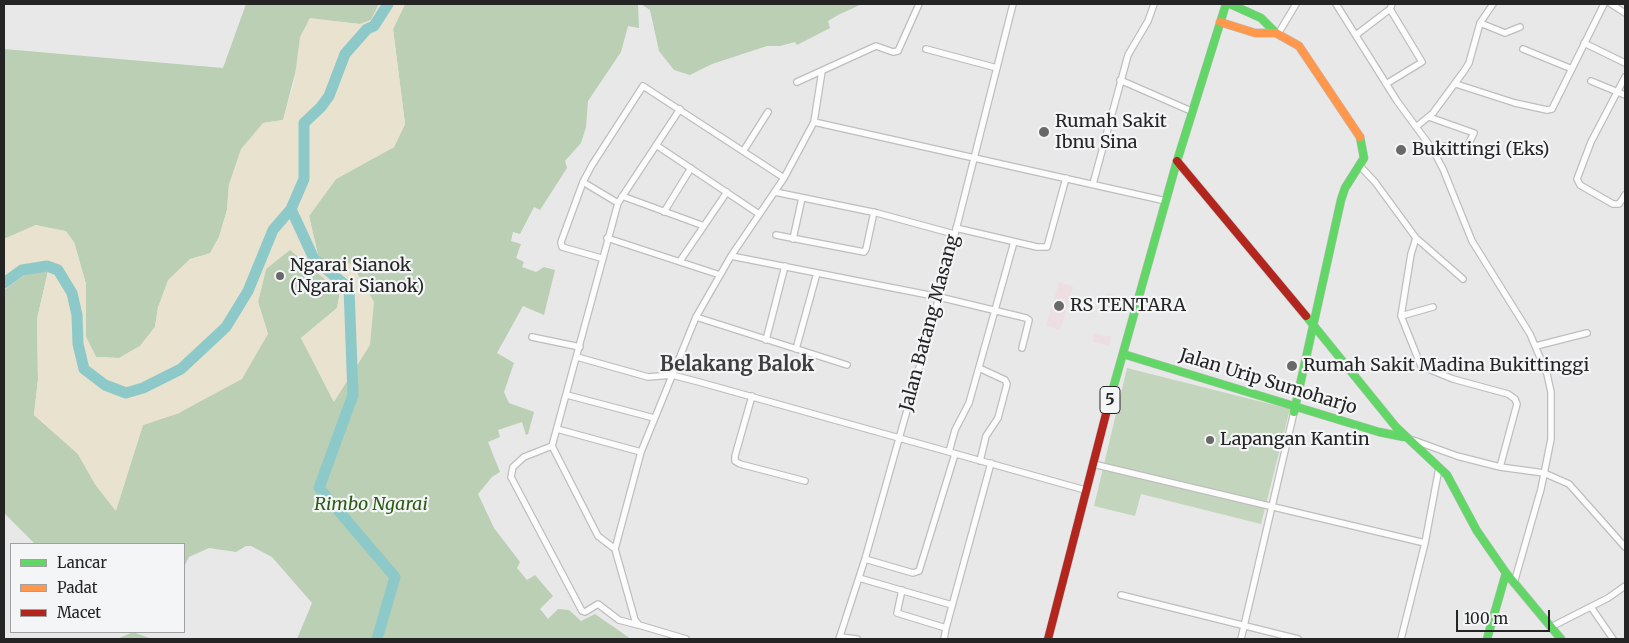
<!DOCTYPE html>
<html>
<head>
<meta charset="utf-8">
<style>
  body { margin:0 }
  #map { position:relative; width:1629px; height:643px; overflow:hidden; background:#e8e8e8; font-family:Merriweather,serif }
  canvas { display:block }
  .frame { position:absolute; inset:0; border:5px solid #242424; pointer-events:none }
  .legend { position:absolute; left:10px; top:543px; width:175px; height:90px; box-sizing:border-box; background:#f4f5f6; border:1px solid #a1a1a2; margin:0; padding:6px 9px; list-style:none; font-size:15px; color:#242424 }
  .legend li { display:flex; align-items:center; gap:10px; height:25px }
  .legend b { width:25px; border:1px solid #a1a1a2 }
  .scale { position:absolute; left:1456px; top:610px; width:94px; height:22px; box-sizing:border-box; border:2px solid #242424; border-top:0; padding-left:6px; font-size:15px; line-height:18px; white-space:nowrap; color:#242424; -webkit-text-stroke:4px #f4f5f6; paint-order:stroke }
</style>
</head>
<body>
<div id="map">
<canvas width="1629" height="643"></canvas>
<div class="frame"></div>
<ul class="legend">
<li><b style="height:6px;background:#63d668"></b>Lancar</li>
<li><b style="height:6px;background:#ff974d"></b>Padat</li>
<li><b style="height:6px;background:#b3261e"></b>Macet</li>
</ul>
<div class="scale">100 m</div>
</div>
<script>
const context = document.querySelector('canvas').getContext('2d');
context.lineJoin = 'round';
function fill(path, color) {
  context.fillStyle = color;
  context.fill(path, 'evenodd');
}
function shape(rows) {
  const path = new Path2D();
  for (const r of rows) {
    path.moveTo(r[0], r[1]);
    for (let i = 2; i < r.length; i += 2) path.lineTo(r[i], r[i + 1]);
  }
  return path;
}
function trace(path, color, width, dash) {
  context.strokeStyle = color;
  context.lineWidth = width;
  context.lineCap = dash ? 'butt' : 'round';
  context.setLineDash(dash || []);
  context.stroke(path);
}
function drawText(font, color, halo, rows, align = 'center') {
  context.font = font + ' Merriweather,serif';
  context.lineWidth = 4.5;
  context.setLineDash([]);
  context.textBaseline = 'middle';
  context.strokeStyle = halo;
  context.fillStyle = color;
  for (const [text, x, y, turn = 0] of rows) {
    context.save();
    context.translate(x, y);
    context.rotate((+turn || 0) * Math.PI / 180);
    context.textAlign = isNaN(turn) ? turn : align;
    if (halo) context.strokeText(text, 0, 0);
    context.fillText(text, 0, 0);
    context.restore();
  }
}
const industrial = shape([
  [1059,282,1073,286,1060,330,1046,326],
  [1107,293,1120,297,1116,314,1103,310],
  [1094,333,1111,337,1109,346,1093,342]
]);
const green = shape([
  [1127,368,1290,409,1261,524,1141,494,1135,516,1094,506]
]);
const forest = shape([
  [246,4,379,4,371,20,360,24,309,19,283,120,263,123,229,184,227,210,219,237,210,254,190,259,158,307,155,327,140,346,119,358,96,357,86,337,86,284,74,242,36,225,4,239,4,49,223,68],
  [405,4,638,4,639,28,628,26,621,52,588,101,586,127,581,143,565,161,567,168,540,210,534,207,520,234,513,232,511,241,521,244,516,258,524,262,522,267,536,272,544,267,555,270,544,315,523,306,497,353,514,363,504,392,509,403,534,412,528,434,526,435,522,422,498,430,500,437,488,442,500,472,492,477,478,494,494,528,520,562,517,568,527,580,535,575,553,596,540,609,548,619,558,609,569,610,581,621,595,614,631,639,297,639,312,603,272,557,251,546,246,546,236,552,209,548,189,557,184,567,184,544,35,544,4,513,4,290,29,272,48,271,37,319,38,379,34,415,78,454,95,484,115,510,143,425,179,413,268,334,258,302,266,269,290,249,340,292,337,308,301,338,334,402,352,264,319,259,309,216,336,179,394,147,405,124,393,29],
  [641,4,862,4,838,15,828,21,830,28,797,45,795,42,780,46,767,46,712,64,690,75,674,70,659,51,650,10],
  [133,632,152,639,117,639]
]);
const sand = shape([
  [379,4,405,4,393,29,405,124,394,147,336,179,309,216,319,259,352,264,374,302,370,345,334,402,301,338,337,308,340,292,290,250,266,269,258,302,268,334,242,379,179,413,143,425,116,511,95,484,78,454,34,415,38,379,37,319,48,272,29,272,4,290,4,239,36,225,66,231,74,242,86,284,86,337,96,357,119,358,140,346,155,327,158,307,168,280,190,259,210,253,219,237,227,210,229,184,241,149,263,123,283,120,294,83,300,37,310,18,360,24,371,20]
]);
const river = shape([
  [291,209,314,259,349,288,353,395,319,488,395,577,377,639],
  [4,283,22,270,47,266,58,270,72,293,77,315,78,344,84,369,105,385,126,393,143,388,181,369,226,327,248,291,273,230,291,209,304,179,304,123,321,107,329,96,345,54,367,29,374,26,388,4]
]);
const street = shape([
  [1336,4,1397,101,1433,150,1443,169,1472,241,1530,334,1547,374,1551,392,1551,439,1541,489,1514,583],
  [1611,4,1625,13],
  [1480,23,1505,33,1520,27],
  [1278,34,1296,4],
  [1356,35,1390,9,1392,4],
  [1584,43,1625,63],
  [926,49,997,68],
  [1523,49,1572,69],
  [1625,77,1591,142,1577,179,1580,185,1613,204,1619,204,1625,195],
  [1120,80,1191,111],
  [1591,81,1625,95],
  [797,82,876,46,893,52,898,51,919,4],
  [1386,84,1422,62,1390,9],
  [1456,84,1515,103,1547,110,1552,109,1604,4],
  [1429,117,1474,133,1465,151,1445,146,1435,152],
  [814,122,1166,201],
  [1416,127,1433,113,1464,71,1469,63,1480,23,1493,4],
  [656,145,759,214],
  [744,150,768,112],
  [1359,165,1375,182,1416,238,1411,254,1401,316,1421,366,1453,379,1508,394,1515,399,1517,404,1500,467],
  [583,182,618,203],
  [1093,184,1128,55,1148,21,1154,4],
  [775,192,877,213,954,234],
  [622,196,704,226],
  [664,212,691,168],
  [956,228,1037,247,1047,247,1066,178],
  [776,235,864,252,866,249,874,212],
  [607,238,720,275],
  [1416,238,1463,279],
  [793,239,802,198],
  [731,256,939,297,1026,318,1029,320,1022,348],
  [601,258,562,247,561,242,583,182,592,165,643,86,784,178],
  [680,261,727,192],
  [1401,316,1433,307],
  [696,317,847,365],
  [532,337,580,347],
  [766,340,785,266],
  [1536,346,1587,333],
  [796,349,817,273],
  [577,357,648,377,672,375,699,382,1085,490],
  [979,368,1005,380,1007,384,998,418,986,436,980,461],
  [567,395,654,418],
  [752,396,735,456,735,461,740,464,805,481],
  [557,429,641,452],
  [1413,440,1457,456,1500,467,1544,473,1569,484,1625,547],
  [552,446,524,457,513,467,511,477,582,611,585,612,598,604,619,620,638,625],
  [949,452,955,430,969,403,1014,242],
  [1093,464,1425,543],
  [615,549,598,536,552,446,618,203,680,109],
  [865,559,913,573,919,571,955,454],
  [859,578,952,605],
  [902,590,897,613,946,628,991,463],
  [1121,595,1298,639],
  [1591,607,1613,639],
  [1551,627,1608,598,1625,586],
  [840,637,857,639],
  [686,639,639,625,635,620,615,549,641,452,696,317,731,256,784,178,814,122,822,71],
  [839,639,865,559,939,297,1013,4],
  [944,639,946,628],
  [1241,639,1294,412],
  [1401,639,1425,543,1439,468]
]);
const fast = shape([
  [1230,4,1261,18,1276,33],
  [1177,161,1226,4],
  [1306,316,1396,427,1447,475,1477,531,1506,573,1561,639],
  [1123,354,1379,432,1404,437],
  [1107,410,1177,161],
  [1294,412,1341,200,1345,188,1364,158,1360,137],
  [1487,639,1506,573]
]);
const slow = shape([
  [1220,22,1255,33,1276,33,1299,46,1360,137]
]);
const jam = shape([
  [1177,161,1306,316],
  [1048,639,1107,410]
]);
const markers = [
  [1044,132,6,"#696969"],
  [1401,150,6,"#696969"],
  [280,276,5,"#696969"],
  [1059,306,6,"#696969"],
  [1292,366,6,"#696969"],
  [1210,440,5,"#696969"]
];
const shields = [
  [1110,400,20]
];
const shieldNames = [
  ["5",1110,400]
];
const poiNames = [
  ["Rumah Sakit",1055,122],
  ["Ibnu Sina",1055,143],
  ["Bukittingi (Eks)",1412,150],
  ["Ngarai Sianok",290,266],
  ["(Ngarai Sianok)",290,287],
  ["RS TENTARA",1070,306],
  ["Rumah Sakit Madina Bukittinggi",1303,366],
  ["Lapangan Kantin",1220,440]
];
const streetNames = [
  ["Jalan Batang Masang",930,323,-75],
  ["Jalan Urip Sumoharjo",1268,382,17]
];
const parkNames = [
  ["Rimbo Ngarai",371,505]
];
const quarterNames = [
  ["Belakang Balok",737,365]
];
fill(industrial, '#ecdee1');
fill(green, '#c4d5bd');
fill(forest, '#bacfb3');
fill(sand, '#e8e2ce');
trace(river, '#8ec9c9', 11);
trace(street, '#bebebe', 8);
trace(fast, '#bebebe', 9);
trace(slow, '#bebebe', 9);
trace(jam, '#bebebe', 9);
trace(street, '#fcfcfc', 5.5);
trace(fast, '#63d668', 8);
trace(slow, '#ff974d', 8);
trace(jam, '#b3261e', 8);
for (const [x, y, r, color] of markers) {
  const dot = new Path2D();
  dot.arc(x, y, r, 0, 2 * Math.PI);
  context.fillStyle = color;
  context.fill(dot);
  trace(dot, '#f4f5f6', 2);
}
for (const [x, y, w] of shields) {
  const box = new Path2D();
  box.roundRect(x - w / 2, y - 13.5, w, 27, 4);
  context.fillStyle = '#f4f5f6';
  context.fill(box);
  trace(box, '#242424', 1);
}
drawText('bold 16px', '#242424', null, shieldNames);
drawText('18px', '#242424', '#f4f5f6', poiNames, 'left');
drawText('18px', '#242424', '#f4f5f6', streetNames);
drawText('italic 18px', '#2b5a14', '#f4f5f6', parkNames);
drawText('bold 20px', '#3e3e3f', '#f4f5f6', quarterNames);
</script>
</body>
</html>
